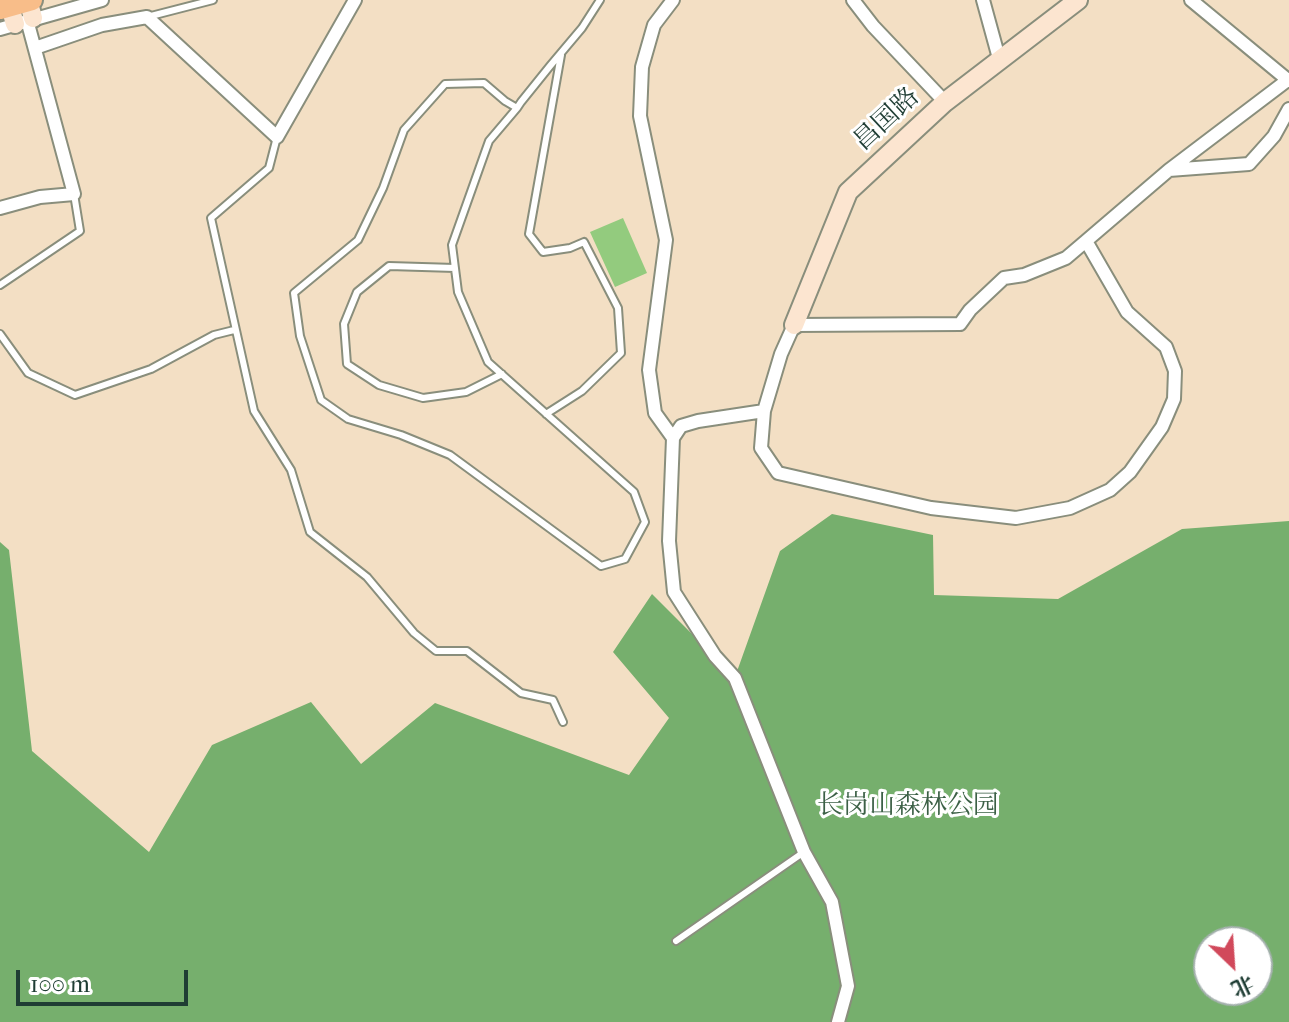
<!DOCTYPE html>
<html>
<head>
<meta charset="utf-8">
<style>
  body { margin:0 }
  #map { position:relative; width:1289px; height:1022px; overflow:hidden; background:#f3dfc4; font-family:"IM FELL French Canon","Noto Serif SC",serif }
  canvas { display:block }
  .north { position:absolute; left:1193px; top:926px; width:80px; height:80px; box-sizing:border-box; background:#fff; border:2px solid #a5b1ae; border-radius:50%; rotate:155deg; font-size:22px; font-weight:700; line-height:32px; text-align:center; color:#1f3d34 }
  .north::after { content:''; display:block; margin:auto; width:28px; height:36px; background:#d1495b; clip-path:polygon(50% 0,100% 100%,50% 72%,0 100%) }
  .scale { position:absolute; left:16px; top:970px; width:172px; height:36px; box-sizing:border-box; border:4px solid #1f3d34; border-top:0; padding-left:10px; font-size:24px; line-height:28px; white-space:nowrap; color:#1f3d34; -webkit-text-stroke:6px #fff; paint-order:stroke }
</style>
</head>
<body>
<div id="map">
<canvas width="1289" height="1022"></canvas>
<div class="north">北</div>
<div class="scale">100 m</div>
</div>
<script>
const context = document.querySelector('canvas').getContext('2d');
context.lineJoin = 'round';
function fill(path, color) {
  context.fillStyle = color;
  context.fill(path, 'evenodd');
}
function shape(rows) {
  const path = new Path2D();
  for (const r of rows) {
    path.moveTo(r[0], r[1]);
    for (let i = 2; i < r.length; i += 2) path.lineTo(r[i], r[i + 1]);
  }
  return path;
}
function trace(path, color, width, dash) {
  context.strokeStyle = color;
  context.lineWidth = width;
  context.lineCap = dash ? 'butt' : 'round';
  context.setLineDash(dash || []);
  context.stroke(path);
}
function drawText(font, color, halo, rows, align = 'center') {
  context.font = font + ' "IM FELL French Canon","Noto Serif SC",serif';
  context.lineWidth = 6;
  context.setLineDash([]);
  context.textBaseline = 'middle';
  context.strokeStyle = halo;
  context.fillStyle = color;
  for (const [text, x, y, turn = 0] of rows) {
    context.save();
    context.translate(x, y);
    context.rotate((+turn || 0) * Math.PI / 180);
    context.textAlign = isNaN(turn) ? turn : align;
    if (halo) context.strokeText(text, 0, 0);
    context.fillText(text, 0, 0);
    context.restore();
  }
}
const green = shape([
  [623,218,647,273,615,287,590,232]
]);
const forest = shape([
  [832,514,933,535,934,595,1058,599,1182,529,1289,521,1289,1022,0,1022,0,542,9,550,32,751,149,852,212,745,311,702,361,764,435,703,629,775,669,718,613,652,652,594,735,677,780,551],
  [1209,942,1257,942,1257,990,1209,990]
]);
const lane = shape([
  [147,17,213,0],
  [517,108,505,101,484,83,445,84,404,130,383,188,358,240,294,293,300,336,321,400,348,419,401,435,450,455,601,566,625,559,645,522,634,492,488,362,458,292,452,245,489,141,517,108,521,102,550,66,582,28,600,0],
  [277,137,269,168,211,218,254,411,291,470,310,532,367,577,414,633,436,651,467,651,521,693,553,700,563,722],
  [455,268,389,266,357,292,344,324,347,364,379,385,423,398,466,392,502,374],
  [0,285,80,231,74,194],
  [0,334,28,373,75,395,151,369,214,335,234,330],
  [546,414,582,391,621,353,618,308,584,242,570,248,543,252,529,234,561,55],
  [676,941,804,852]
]);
const street = shape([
  [673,0,654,25,642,67,640,116,666,240,649,370,655,413,673,438],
  [853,0,873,26,945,102],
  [983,0,1000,62],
  [1191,0,1289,81],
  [0,29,102,0],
  [35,48,102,25,147,17,277,137,355,0],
  [1169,170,1249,164,1274,136,1289,109],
  [0,208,40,197,74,194,27,20],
  [1086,241,1127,312,1166,347,1175,371,1174,399,1162,427,1130,472,1110,490,1070,508,1016,518,931,508,778,473,761,448,764,411,781,354,794,325,960,324,970,310,1004,278,1024,275,1066,258,1086,241],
  [1086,241,1169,170,1289,79],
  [764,411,698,421,681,426,673,438,669,541,674,592,715,656,735,678,804,852,832,902,848,986,838,1022]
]);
const secondary = shape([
  [8,0,15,24],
  [28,0,33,18],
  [794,325,848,192,945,102,1078,0]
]);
const primary = shape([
  [0,9,32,0]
]);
const streetNames = [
  ["昌国路",887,120,-43]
];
const parkNames = [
  ["长岗山森林公园",908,807]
];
fill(green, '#93cb7e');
fill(forest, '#76af6d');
trace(lane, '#898e7c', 10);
trace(street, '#898e7c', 16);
trace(secondary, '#898e7c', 22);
trace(primary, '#898e7c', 24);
trace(lane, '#fff', 6);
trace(street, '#fff', 12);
trace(secondary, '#fce5d0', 18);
trace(primary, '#f8bd89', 20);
drawText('26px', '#1f3d34', '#fff', streetNames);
drawText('26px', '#3c6046', '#fff', parkNames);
</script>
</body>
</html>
